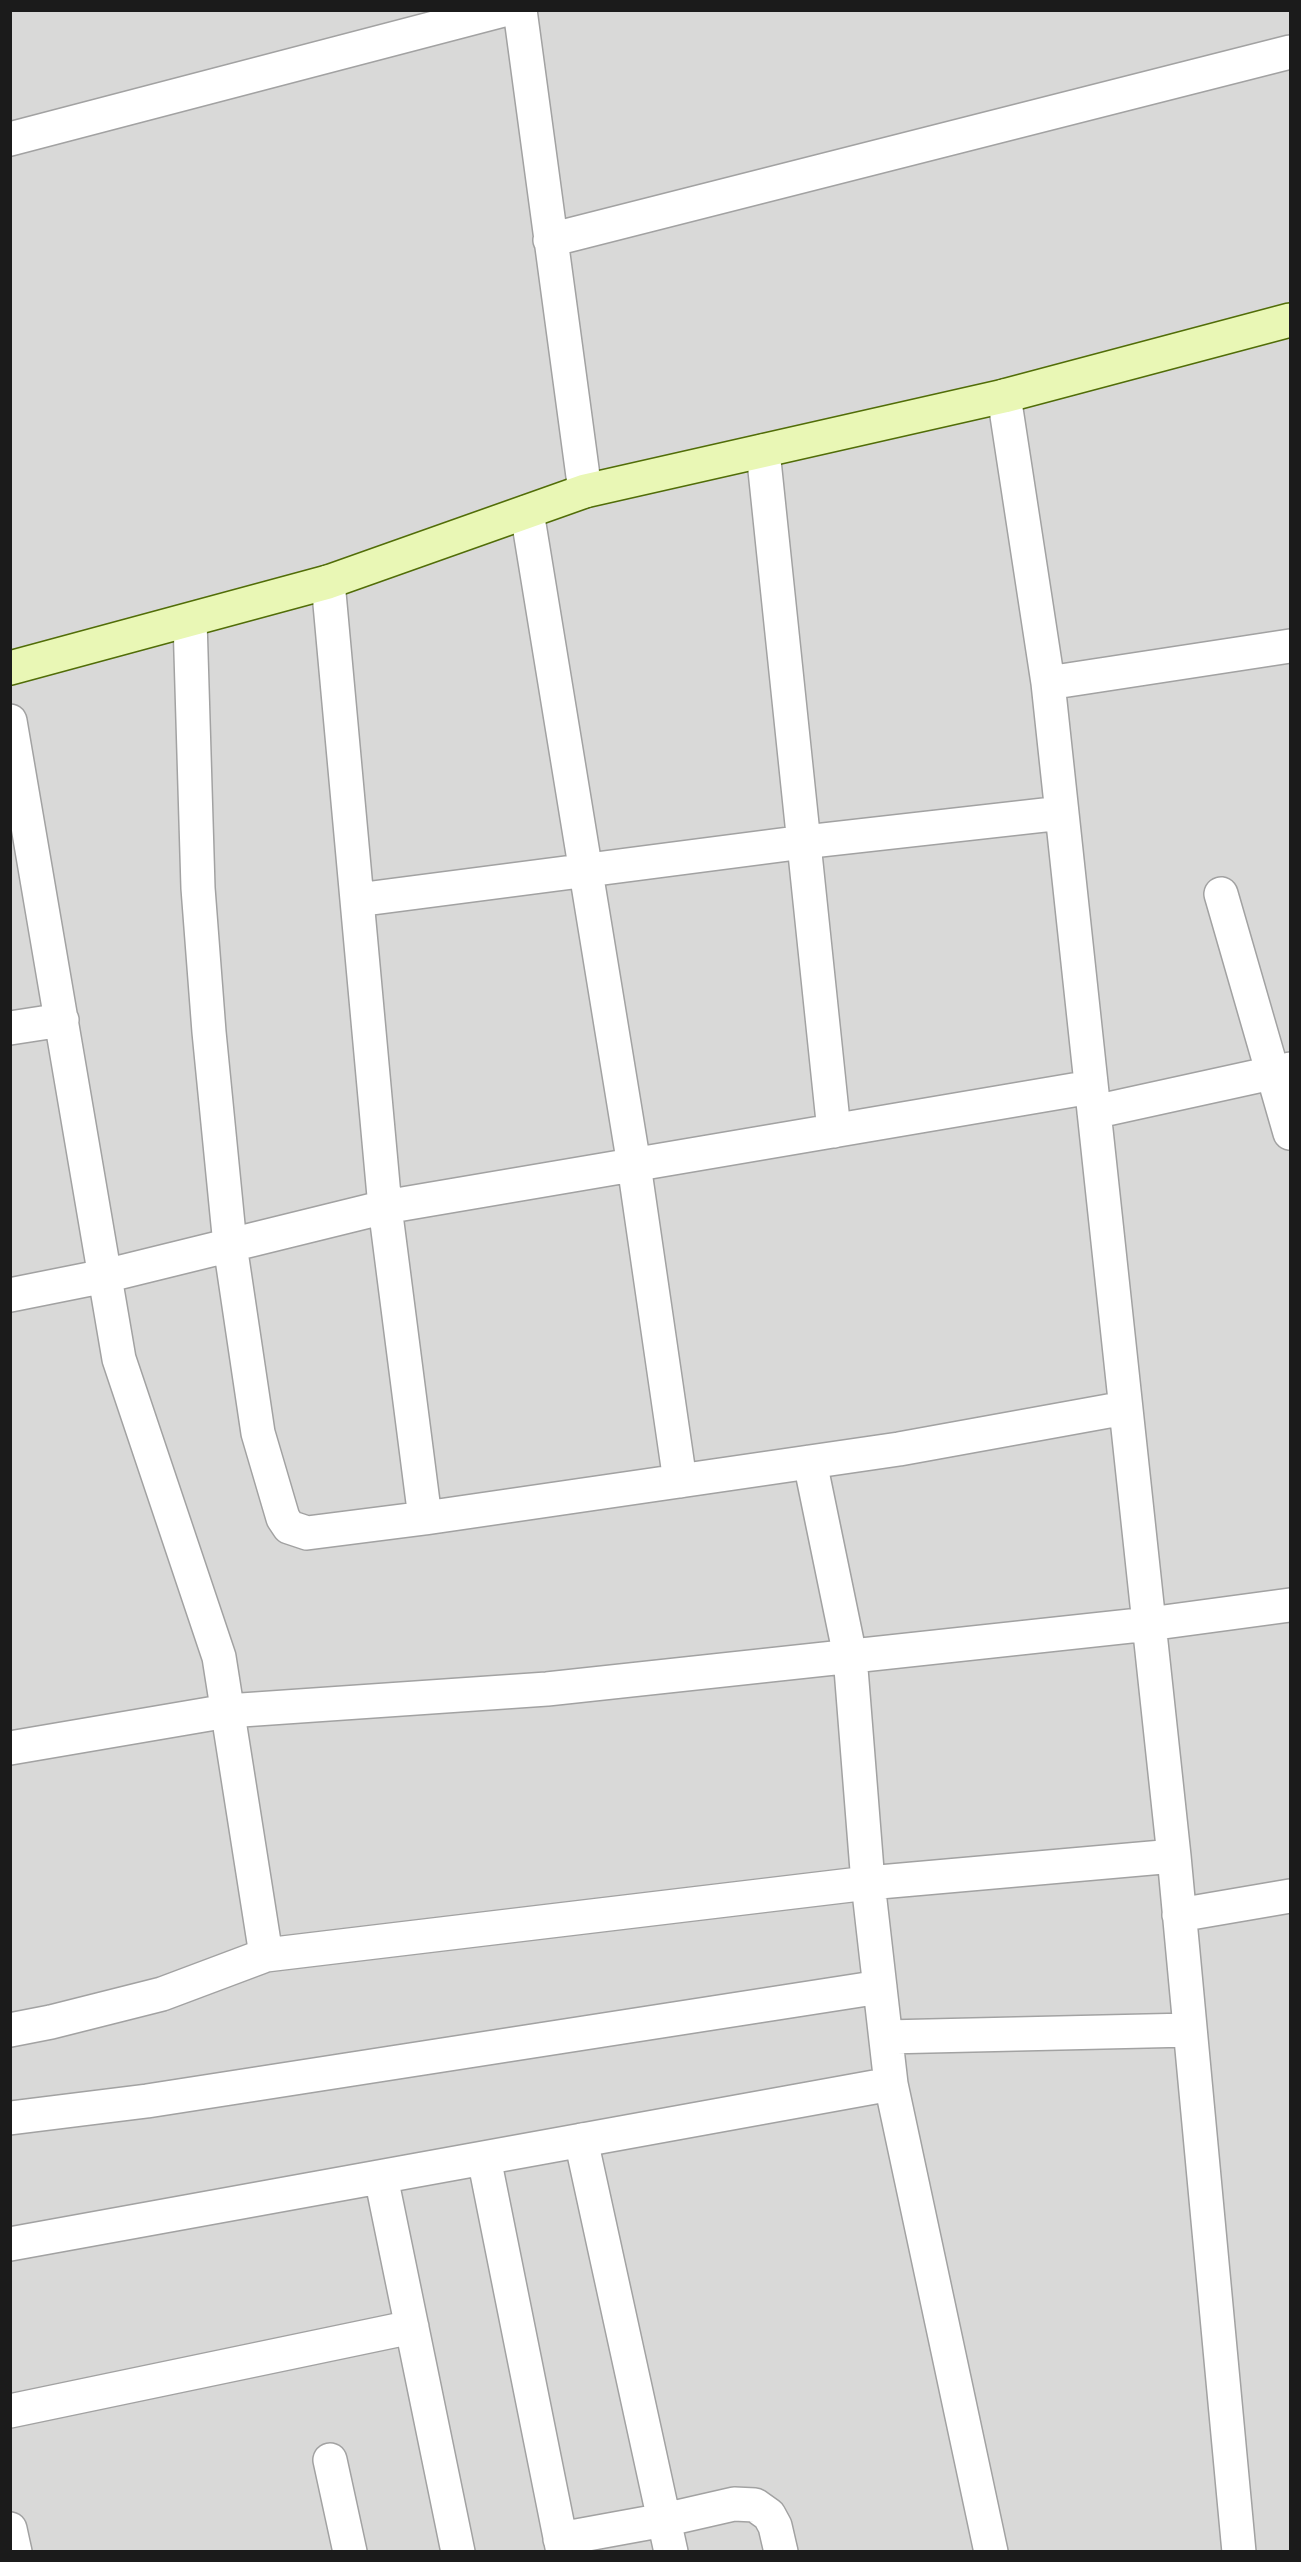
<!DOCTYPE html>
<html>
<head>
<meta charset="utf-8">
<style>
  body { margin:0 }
  #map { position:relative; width:1301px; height:2562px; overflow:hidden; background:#edebe1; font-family:"Space Grotesk",sans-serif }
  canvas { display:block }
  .frame { position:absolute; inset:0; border:12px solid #1b1b1b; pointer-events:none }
</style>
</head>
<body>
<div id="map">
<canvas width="1301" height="2562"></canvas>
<div class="frame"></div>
</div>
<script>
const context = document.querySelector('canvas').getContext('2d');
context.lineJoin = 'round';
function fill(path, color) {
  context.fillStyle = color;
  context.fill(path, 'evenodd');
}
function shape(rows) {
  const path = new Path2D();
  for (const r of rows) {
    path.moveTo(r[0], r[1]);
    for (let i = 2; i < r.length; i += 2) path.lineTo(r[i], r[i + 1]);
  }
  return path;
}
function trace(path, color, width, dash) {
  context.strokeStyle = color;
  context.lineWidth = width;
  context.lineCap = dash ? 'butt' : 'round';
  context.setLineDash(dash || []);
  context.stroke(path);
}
const residential = shape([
  [11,11,1290,11,1290,2551,11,2551]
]);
const street = shape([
  [520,10,585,491],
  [10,139,503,10],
  [550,240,1290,52],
  [1004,396,1048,683,1174,1856,1239,2552],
  [763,451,834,1131],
  [527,512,634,1165,680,1481],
  [190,620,198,888,209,1032,230,1245,258,1433,283,1518,289,1527,307,1533,425,1518],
  [1048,683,1290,646],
  [10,721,119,1359,219,1657,266,1955,868,1883,1174,1856],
  [1221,894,1290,1133],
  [357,900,804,842,1062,813],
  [10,1028,62,1020],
  [1091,1087,385,1207,425,1518,899,1449,1125,1408],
  [1094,1112,1290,1069],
  [10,1295,105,1276,385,1207,328,582],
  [10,1748,227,1711,547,1689,1149,1624,1290,1605],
  [1179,1915,1290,1896],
  [10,2030,51,2022,162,1994,266,1955],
  [886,2037,1190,2030],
  [891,2084,991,2552],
  [10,2118,147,2101,880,1987],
  [581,2140,671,2552],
  [484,2158,563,2552],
  [381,2177,458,2552],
  [10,2244,891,2084,868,1883,850,1656,810,1462],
  [10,2411,412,2327],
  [330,2460,350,2552],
  [10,2529,15,2552],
  [560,2539,664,2520,734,2504,755,2505,769,2515,775,2526,781,2552]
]);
const secondary = shape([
  [10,668,328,582,585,491,1004,396,1290,320]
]);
fill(residential, '#d9d9d8');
trace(street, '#a2a2a2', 36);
trace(secondary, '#516d08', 36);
trace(street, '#fff', 33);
trace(secondary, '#e9f7b5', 33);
</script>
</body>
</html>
